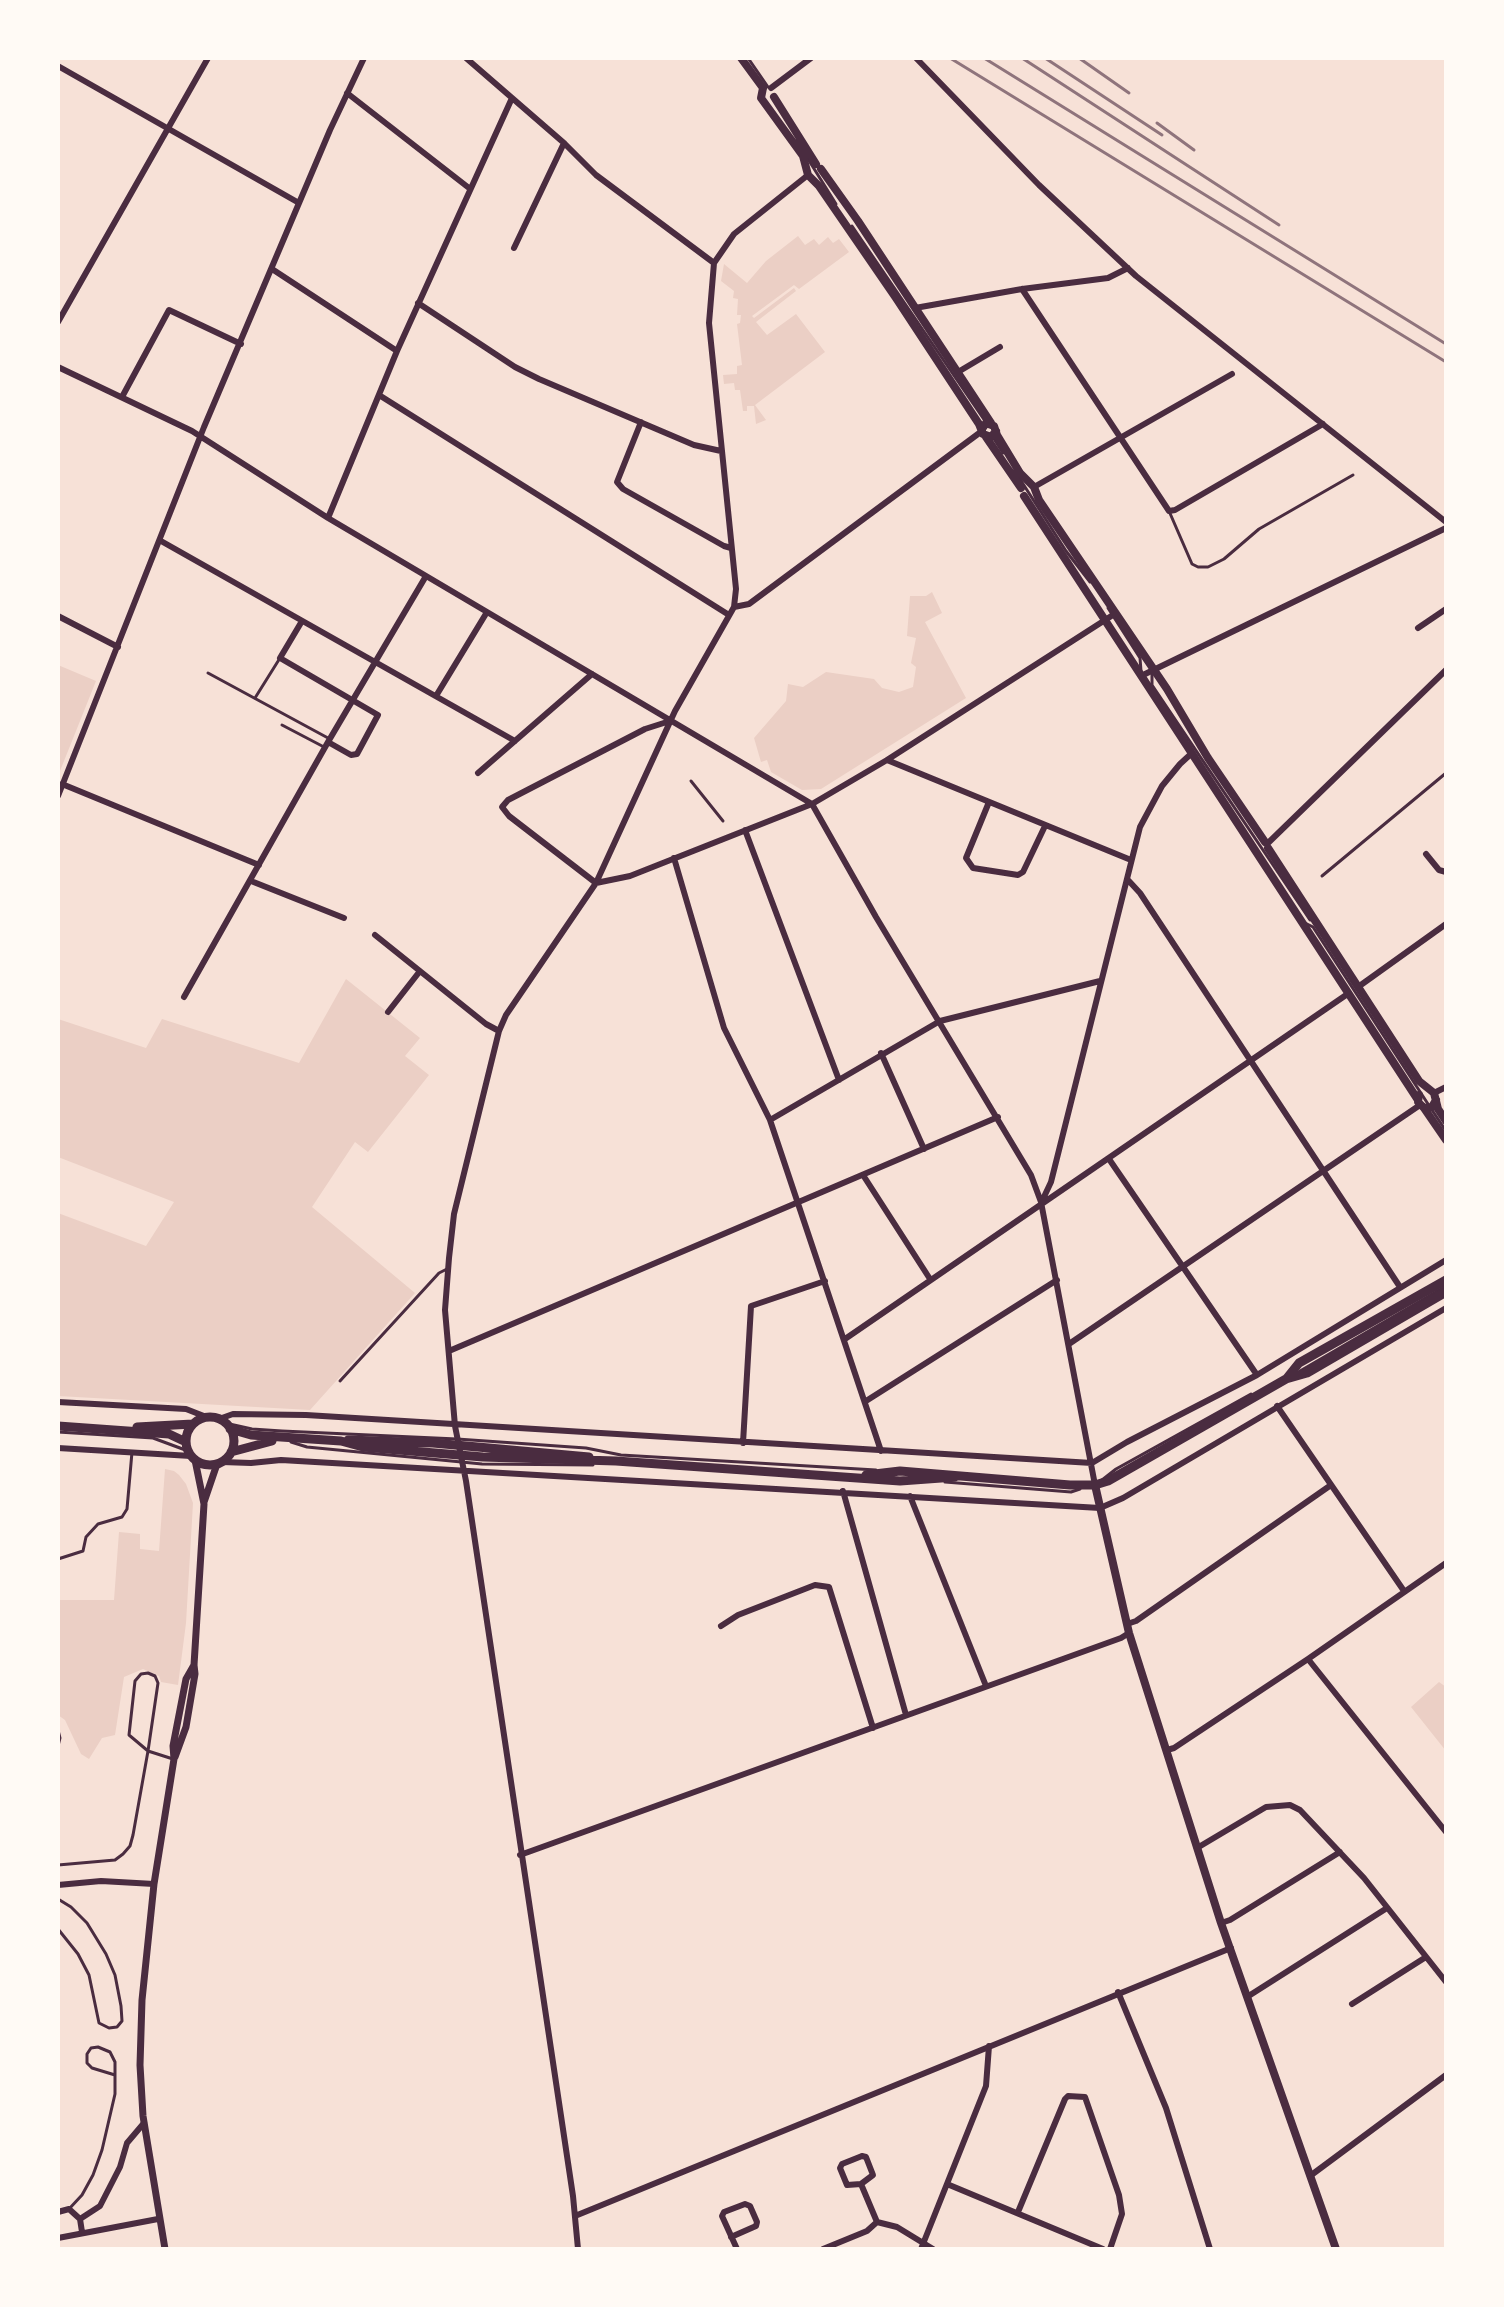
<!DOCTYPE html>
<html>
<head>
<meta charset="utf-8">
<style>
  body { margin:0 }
  #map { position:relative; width:1504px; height:2307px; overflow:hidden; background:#f7e1d7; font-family:"Nunito Sans",sans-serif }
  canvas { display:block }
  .frame { position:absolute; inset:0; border:60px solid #fffaf5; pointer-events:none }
</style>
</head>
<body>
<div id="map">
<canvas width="1504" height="2307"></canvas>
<div class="frame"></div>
</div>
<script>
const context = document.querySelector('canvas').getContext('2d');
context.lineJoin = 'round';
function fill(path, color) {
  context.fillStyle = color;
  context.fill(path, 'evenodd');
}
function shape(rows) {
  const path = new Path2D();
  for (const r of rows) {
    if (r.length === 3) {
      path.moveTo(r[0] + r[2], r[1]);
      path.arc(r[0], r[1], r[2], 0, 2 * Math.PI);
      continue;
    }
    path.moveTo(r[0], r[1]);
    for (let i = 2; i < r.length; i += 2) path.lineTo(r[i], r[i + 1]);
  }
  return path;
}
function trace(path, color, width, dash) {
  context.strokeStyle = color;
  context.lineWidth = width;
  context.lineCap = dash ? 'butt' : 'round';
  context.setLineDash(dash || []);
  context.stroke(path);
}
const green = shape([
  [798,236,805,245,814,239,819,245,828,237,833,243,839,239,849,252,799,289,794,285,752,316,754,318,794,288,796,291,756,322,767,335,796,314,825,352,755,405,766,420,756,424,754,406,747,406,747,411,743,411,740,390,735,390,734,383,724,384,723,375,737,374,737,366,742,365,737,324,740,323,741,315,737,315,738,299,733,298,734,291,721,281,724,264,747,283,766,261],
  [932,592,942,613,925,622,966,698,821,789,802,790,771,772,767,760,761,762,754,738,786,701,788,684,803,687,826,672,874,679,882,688,899,692,913,687,916,667,911,663,916,638,907,636,910,596,926,596],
  [58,665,96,681,58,776],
  [346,979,420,1038,405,1056,429,1075,368,1152,355,1142,312,1207,415,1293,310,1410,58,1396,58,1213,146,1246,174,1202,58,1157,58,1019,146,1048,162,1019,299,1063],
  [165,1469,174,1471,179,1475,186,1484,193,1503,186,1623,178,1685,161,1682,159,1676,143,1669,124,1677,115,1735,102,1738,89,1759,81,1754,65,1720,58,1715,58,1600,114,1600,119,1532,140,1534,140,1549,159,1551],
  [1439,1682,1446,1687,1446,1751,1411,1707]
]);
const service = shape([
  [748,58,768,87],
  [808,159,836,204],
  [852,226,985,421],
  [994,439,1003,453],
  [1018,476,1066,551,1090,582],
  [1169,511,1192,564,1198,567,1208,567,1224,559,1259,529,1353,475],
  [1108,608,1140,658,1141,671],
  [1152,672,1152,685,1310,920],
  [208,673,328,738],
  [255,698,280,658],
  [282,725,324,747],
  [691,781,723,821],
  [1322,876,1446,773],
  [1305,923,1313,927,1428,1104],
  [1432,1110,1446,1131],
  [1300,1371,1446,1286],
  [340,1381,439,1273,449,1268],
  [225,1423,252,1429,282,1431,457,1439,586,1448,621,1455,876,1470],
  [58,1432,153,1438,188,1451],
  [291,1442,307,1447,482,1464,593,1465],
  [1102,1480,1116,1469,1251,1394],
  [945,1482,1071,1492,1080,1489],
  [58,1559,83,1551,86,1537,98,1524,122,1517,127,1509,132,1452],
  [148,1673,155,1676,158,1683,148,1751,129,1735,135,1681,141,1674,148,1673],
  [58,1730,60,1738,58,1746],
  [58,1865,115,1860,123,1854,130,1846,133,1835,148,1751,173,1759],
  [58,1899,71,1907,87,1923,106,1954,115,1975,121,2006,122,2021,117,2027,109,2028,99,2023,89,1975,78,1954,58,1929],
  [69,2209,82,2195,93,2175,102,2150,115,2094,115,2062,110,2052,98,2047,91,2048,87,2054,87,2063,92,2068,115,2075]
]);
const minor = shape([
  [466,58,564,143,596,175,714,263],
  [916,58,1039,185,1136,276,1446,522],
  [58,66,299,203],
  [771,88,811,58],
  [347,93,469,188],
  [514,248,564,143],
  [272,269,397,351],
  [1022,289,1169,511,1175,510,1323,424],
  [418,303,515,367,539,379,694,445,721,451],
  [915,308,1022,289,1108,278,1128,268],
  [58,322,208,58],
  [58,367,192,431,328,518,812,804,876,917,1031,1175,1041,1202,1095,1485],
  [958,372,1000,347],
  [379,395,729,615],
  [122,397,169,310,241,344],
  [641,422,617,482,623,489,724,546,731,548],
  [1034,487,1232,374],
  [328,518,397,351,512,98],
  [161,541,515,741],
  [734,607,749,604,982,431],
  [58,616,118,647],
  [302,621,280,658,378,715,357,754,351,755,328,742],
  [1418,628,1446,609],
  [1141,676,1446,528],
  [436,696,487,612],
  [887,760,1131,860],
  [478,773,592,674],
  [62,784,259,865],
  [58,796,204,427,330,130,364,58],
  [989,802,966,858,973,868,1018,875,1023,872,1045,826],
  [745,830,839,1080],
  [1267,844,1446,670],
  [1426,854,1439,870,1446,872],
  [674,858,724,1028,770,1120,881,1451],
  [1128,880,1140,893,1400,1287],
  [251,881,344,918],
  [596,883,630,876,812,804,887,760,1116,613],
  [596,883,509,816,502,807,508,800,645,729,670,721],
  [375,935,486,1024,499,1031],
  [1358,987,1446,924],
  [184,997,328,742,426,576],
  [388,1012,420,971],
  [881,1053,924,1149],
  [1434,1093,1446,1087],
  [770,1120,940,1021,1100,981],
  [1109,1159,1257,1375],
  [863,1175,930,1279],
  [1043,1199,1051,1182,1140,827,1162,786,1180,764,1192,753],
  [845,1339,1349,993],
  [1069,1344,1420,1105],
  [449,1351,998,1117],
  [866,1401,1057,1280],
  [58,1402,186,1409,209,1418],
  [1277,1406,1404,1591],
  [219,1419,233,1414,306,1415,1092,1463,1127,1442,1257,1375,1446,1260],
  [743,1443,751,1306,825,1281],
  [58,1448,191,1456],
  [222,1462,251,1463,281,1460,1100,1508,1123,1498,1446,1308],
  [843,1491,906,1715],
  [910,1496,986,1686],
  [1127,1624,1136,1621,1331,1485],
  [721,1626,738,1615,815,1585,829,1587,873,1728],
  [1308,1659,1446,1832],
  [1167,1750,1174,1748,1308,1659,1446,1563],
  [1197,1848,1266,1807,1290,1805,1300,1810,1364,1878,1446,1982],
  [520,1855,1121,1638,1129,1633],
  [58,1885,101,1881,154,1884],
  [1221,1923,1230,1920,1340,1852],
  [1118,1992,1166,2108,1210,2249],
  [1247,1997,1387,1908],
  [1352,2004,1426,1957],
  [862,2156,866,2157,873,2175,861,2184,847,2185,840,2168,842,2164,862,2156],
  [1310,2176,1446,2075],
  [861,2184,877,2222],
  [947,2184,1103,2249],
  [58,2212,69,2209,80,2219,82,2232],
  [1018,2212,1065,2099,1068,2096,1085,2097,1119,2195,1122,2214,1110,2249],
  [575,2216,1231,1948],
  [80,2219,100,2206,120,2167,127,2143,144,2123],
  [731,2237,756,2226,757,2222,750,2206,745,2204,724,2212,722,2216,737,2249],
  [58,2238,158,2219],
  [578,2249,573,2196,466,1481,455,1426,445,1310,449,1258,454,1214,499,1031,506,1015,596,883,675,711,734,607,736,589,709,323,714,263,734,234,808,175],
  [823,2249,867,2231,877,2222,897,2227,933,2249],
  [921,2249,986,2086,989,2046]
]);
const tertiary = shape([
  [204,1502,217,1464],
  [175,1757,186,1727,195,1674,194,1665,204,1504,195,1460],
  [165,2249,143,2116,140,2065,142,2000,154,1884,174,1759,173,1746,186,1679,194,1665]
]);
const secondary = shape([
  [741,58,763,88],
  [763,88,761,98,803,156,808,175,819,186,896,298,979,424,983,434,991,437,996,431],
  [774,97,816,164],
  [821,169,858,221,991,423],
  [982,429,986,423,994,426,997,435,1020,473,1034,487,1039,500,1167,689,1208,758,1265,842],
  [986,437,1021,488],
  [1024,496,1418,1100],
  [1268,848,1419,1081,1434,1093,1438,1109,1446,1121],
  [1419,1095,1418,1102,1424,1108,1432,1107,1436,1100],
  [1424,1108,1446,1140],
  [1095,1485,1129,1633,1221,1923,1336,2249]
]);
const primary = shape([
  [1287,1378,1299,1363,1446,1280],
  [210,1441,24],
  [58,1426,169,1434,186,1442],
  [137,1427,193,1424],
  [230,1429,251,1435,341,1441,363,1447,483,1457,616,1461,900,1481,955,1477],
  [348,1440,433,1443,589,1457],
  [231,1452,272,1441],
  [866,1475,900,1471,1070,1485,1095,1485,1108,1481,1286,1379,1307,1373,1446,1292]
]);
const rail = shape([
  [950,58,1446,362],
  [984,58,1446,344],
  [1022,58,1279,225],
  [1045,58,1162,135],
  [1079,58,1129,93],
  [1157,123,1194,150]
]);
fill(green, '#ebcfc5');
trace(service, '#4a2c40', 3);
trace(minor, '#4a2c40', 6);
trace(tertiary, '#4a2c40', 7);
trace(secondary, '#4a2c40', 8);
trace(primary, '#4a2c40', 9);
trace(rail, '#8f747c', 3);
</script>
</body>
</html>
